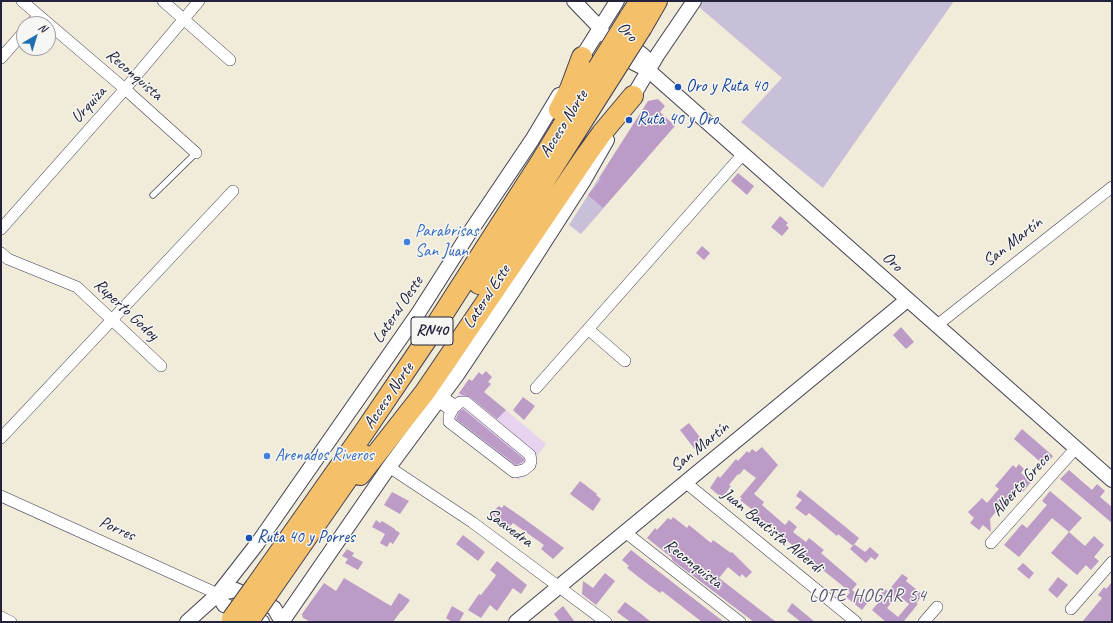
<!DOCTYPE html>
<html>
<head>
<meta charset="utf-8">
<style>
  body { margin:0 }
  #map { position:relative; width:1113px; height:623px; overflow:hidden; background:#f1ebd9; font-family:Caveat,sans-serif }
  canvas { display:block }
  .frame { position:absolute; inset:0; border:2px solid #22223b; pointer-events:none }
  .north { position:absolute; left:16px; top:16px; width:40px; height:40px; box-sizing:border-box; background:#f6f6f2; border:1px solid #a1a1a9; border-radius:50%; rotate:38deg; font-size:11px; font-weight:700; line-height:16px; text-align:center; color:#22223b }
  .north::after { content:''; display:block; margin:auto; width:14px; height:18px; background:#1f6fb2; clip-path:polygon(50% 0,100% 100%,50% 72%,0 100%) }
</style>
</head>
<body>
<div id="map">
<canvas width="1113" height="623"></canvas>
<div class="frame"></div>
<div class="north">N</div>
</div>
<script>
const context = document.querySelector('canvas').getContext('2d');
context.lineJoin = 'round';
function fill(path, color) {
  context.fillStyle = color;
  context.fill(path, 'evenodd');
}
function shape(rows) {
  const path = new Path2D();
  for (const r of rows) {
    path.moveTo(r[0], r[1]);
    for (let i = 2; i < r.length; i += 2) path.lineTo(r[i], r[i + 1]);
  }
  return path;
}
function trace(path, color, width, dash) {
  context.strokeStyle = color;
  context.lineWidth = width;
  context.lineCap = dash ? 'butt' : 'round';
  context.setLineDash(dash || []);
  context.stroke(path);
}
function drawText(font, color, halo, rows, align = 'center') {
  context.font = font + ' Caveat,sans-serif';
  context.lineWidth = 3;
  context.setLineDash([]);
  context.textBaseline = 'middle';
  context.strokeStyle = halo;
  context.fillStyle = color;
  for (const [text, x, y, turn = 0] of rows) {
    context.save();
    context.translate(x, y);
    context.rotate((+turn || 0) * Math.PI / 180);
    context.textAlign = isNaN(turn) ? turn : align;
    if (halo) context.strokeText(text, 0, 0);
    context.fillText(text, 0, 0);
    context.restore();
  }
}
const built = shape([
  [469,379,546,444,519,480,441,420]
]);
const industrial = shape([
  [703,1,954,1,823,188,741,122,782,78,699,7],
  [625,137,648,157,581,234,569,225]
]);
const building = shape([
  [658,99,665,106,660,112,675,126,603,208,588,195,601,179,599,178,648,101],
  [738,173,754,186,747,195,731,181],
  [780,216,788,223,786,225,789,228,782,236,771,227],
  [702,246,710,253,704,260,696,253],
  [901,327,914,342,906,349,893,335],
  [486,371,492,377,488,382,491,384,484,392,506,410,497,419,470,397,462,395,459,393,469,379,472,381,479,372,482,375],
  [523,397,535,406,524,420,513,410],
  [463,409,524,459,524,461,521,463,516,465,456,419,459,412],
  [689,423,706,445,697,452,680,430],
  [1022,429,1053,456,1045,466,1014,439],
  [762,447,778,465,754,494,764,502,762,505,785,525,789,520,797,527,793,532,806,542,809,538,824,550,821,553,857,584,852,590,868,602,862,610,846,597,850,592,786,540,783,544,775,537,778,534,756,516,758,514,740,500,742,499,740,497,756,478,744,469,739,475,738,474,729,485,731,486,722,498,710,488,718,476,720,478,736,459,738,461,747,451,749,453,752,449,756,452],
  [1019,464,1024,469,1021,473,1031,482,1023,492,1017,487,990,519,991,532,983,525,979,530,970,523,974,518,968,512,982,498,987,503,999,489,995,486,1013,465,1016,468],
  [1069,470,1092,490,1097,484,1105,491,1100,497,1112,507,1112,523,1060,479],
  [580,481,597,494,596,495,601,499,593,511,570,494],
  [800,490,859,538,853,546,838,534,837,536,809,513,806,516,795,508,802,500,796,496],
  [1050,491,1082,518,1069,532,1052,518,1019,557,1004,545,1022,524,1027,528,1047,505,1042,501],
  [392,492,409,501,400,514,384,505],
  [504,505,523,518,564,548,553,559,541,549,544,545,513,523,506,531,495,520,495,517,491,513,499,506,502,508],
  [673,517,687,528,689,525,711,543,713,540,731,553,732,552,752,572,746,578,742,574,740,577,728,567,719,578,776,622,754,622,672,560,672,558,647,538,655,528,657,530,668,518,671,520],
  [376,520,380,523,382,521,395,529,395,530,400,533,393,544,390,542,387,547,380,543,385,534,372,527],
  [1069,532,1085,546,1094,536,1104,545,1094,557,1099,561,1091,570,1086,565,1077,575,1051,553],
  [463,535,485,552,478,561,456,544],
  [854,544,865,552,870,547,879,555,875,560,871,557,866,563,850,549],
  [347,549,354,553,352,556,363,562,358,570,345,563,348,559,342,556],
  [631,550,685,592,724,622,702,622,662,591,660,593,649,585,627,568,629,566,622,560],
  [497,561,527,585,521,594,513,588,497,611,490,605,481,618,468,610,479,594,481,595,495,577,496,575,490,570],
  [1023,563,1034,573,1029,579,1017,569],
  [605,573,615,581,596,605,582,594,583,581,593,588],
  [902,574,908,578,906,581,923,595,916,603,918,604,904,621,905,622,886,622,872,610,883,597,880,595,885,589,888,591],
  [898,595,909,604,898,617,887,608],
  [1058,577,1068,585,1057,598,1048,590],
  [344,578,391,606,399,593,410,600,402,611,401,611,393,622,311,622,303,618,302,614,324,583,336,591],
  [1112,582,1112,622,1082,622,1102,598,1098,595,1104,587,1106,589],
  [625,602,640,613,651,622,631,622,625,618,617,612],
  [792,603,815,622,801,622,787,611],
  [452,606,464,613,459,622,452,622,446,618],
  [563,606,575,622,560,622,554,614]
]);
const service = shape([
  [153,195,196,153]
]);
const minor = shape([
  [22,1,125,89,196,153],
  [163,1,230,60],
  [31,24,38,16],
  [1,58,24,32],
  [1,229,125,89,199,1],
  [1,253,8,259,77,287,161,366],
  [936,326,1112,187],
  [588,329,625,361],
  [536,388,743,154],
  [438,401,452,411,449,416,449,422,514,472,524,470,530,465,531,461,530,455,466,402,460,402,456,406,441,396],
  [1,438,233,191],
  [389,467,472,522,606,622],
  [685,482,856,622],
  [1,496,218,594],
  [625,532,740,622],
  [991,543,1075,449],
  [1071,609,1112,562],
  [1,617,11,622],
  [924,622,937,607]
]);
const tertiary = shape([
  [574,1,600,28,604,35],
  [623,39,645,57,648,70],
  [618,50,634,63,648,70,1112,480],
  [577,65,617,1],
  [629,103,658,54,694,1],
  [218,594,236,590,274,608,282,622,389,467,457,375,513,291,583,182,607,140],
  [218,594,224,605,262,622],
  [187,622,218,594,257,544,419,312,468,235,532,140,559,95],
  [516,622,907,300]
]);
const motorway = shape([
  [629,18,640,1],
  [642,27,657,1],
  [559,110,570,89,582,57],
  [479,284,611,76],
  [360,475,425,392,587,154,602,133,633,96],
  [255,587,364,432,427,339,540,163,598,68],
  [268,593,364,455]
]);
const motorwayBridge = shape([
  [598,68,629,18],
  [611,76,642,27],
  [232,619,255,587],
  [248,622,268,593]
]);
const markers = [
  [678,87,4,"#1a4fb4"],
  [629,120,4,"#1a4fb4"],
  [407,242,4,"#3f7fe0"],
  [267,456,4,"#3f7fe0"],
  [249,538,4,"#1a4fb4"]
];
const shields = [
  [432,331,42]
];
const shieldNames = [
  ["RN40",432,331]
];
const streetNames = [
  ["Oro",627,32,45],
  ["Reconquista",134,75,41],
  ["Urquiza",89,105,-48],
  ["Acceso Norte",564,124,-58],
  ["San Martín",1013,242,-38],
  ["Oro",892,262,42],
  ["Lateral Este",487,297,-57],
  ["Ruperto Godoy",126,310,43],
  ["Lateral Oeste",398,310,-56],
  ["Acceso Norte",389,396,-56],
  ["San Martín",700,447,-39],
  ["Alberto Greco",1021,485,-48],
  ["Saavedra",509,528,36],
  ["Porres",117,529,24],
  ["Juan Bautista Alberdi",772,531,39],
  ["Reconquista",693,564,38]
];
const transitNames = [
  ["Oro y Ruta 40",686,87],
  ["Ruta 40 y Oro",637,120],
  ["Ruta 40 y Porres",257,538]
];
const shopNames = [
  ["Parabrisas",415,232],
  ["San Juan",415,252],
  ["Arenados Riveros",275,456]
];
const neighbourhoodNames = [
  ["LOTE HOGAR 54",868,596]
];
fill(built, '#e7d2ef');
fill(industrial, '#c8bfd8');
fill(building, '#bc9cc6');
trace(service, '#414053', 7);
trace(minor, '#414053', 12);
trace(tertiary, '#414053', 16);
trace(motorway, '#414053', 22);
trace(service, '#fff', 5.5);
trace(minor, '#fff', 11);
trace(tertiary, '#fff', 14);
trace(motorway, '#f4c16a', 20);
trace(motorwayBridge, '#414053', 22, []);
trace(motorwayBridge, '#f4c16a', 20);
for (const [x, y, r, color] of markers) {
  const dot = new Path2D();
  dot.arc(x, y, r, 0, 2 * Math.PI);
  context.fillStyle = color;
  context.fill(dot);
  trace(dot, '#f6f6f2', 1.5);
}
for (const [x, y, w] of shields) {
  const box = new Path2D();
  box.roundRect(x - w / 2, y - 14, w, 28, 3);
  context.fillStyle = '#f6f6f2';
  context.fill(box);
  trace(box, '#22223b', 1);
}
drawText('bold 16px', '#22223b', null, shieldNames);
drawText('17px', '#22223b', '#f6f6f2', streetNames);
drawText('17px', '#164399', '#f6f6f2', transitNames, 'left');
drawText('17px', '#366cbe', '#f6f6f2', shopNames, 'left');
context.letterSpacing = '1px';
drawText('18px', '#584d6c', '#f6f6f2', neighbourhoodNames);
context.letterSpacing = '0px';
</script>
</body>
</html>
